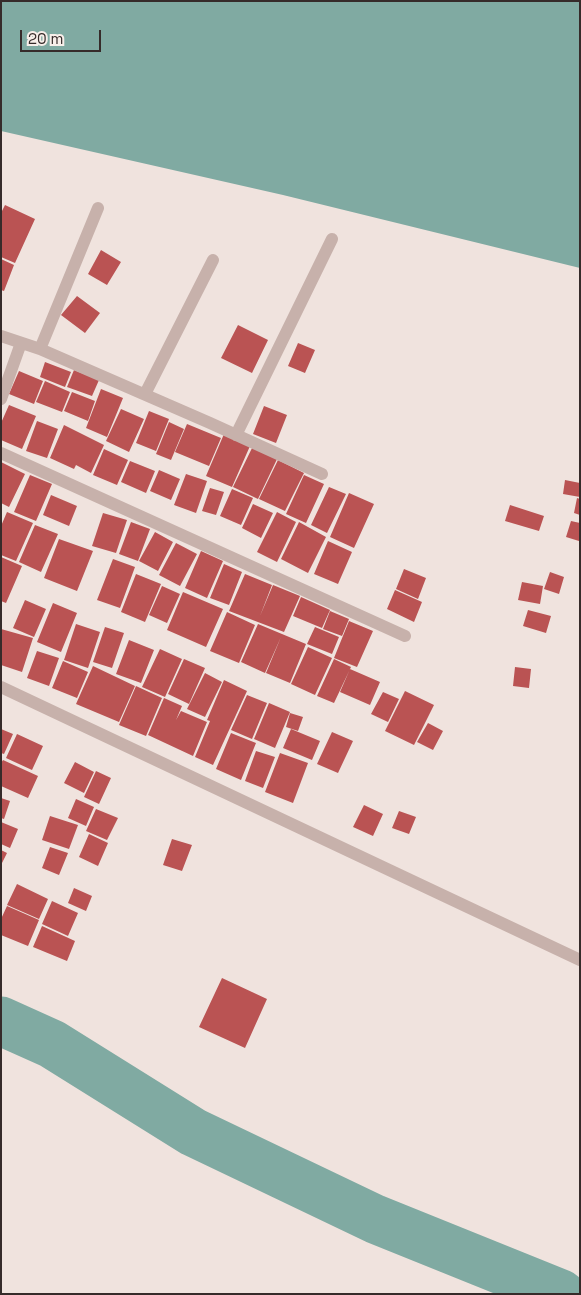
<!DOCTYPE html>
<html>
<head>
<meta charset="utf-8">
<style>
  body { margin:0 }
  #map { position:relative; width:581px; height:1295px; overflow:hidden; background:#f0e3de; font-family:"Space Grotesk",sans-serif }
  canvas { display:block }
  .frame { position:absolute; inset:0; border:2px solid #362b2a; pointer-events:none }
  .scale { position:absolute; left:20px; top:30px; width:81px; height:22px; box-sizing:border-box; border:2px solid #362b2a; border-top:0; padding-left:6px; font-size:15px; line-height:18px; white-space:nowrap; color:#362b2a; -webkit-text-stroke:4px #f8efea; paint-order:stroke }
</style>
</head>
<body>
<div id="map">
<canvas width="581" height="1295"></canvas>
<div class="frame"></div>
<div class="scale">20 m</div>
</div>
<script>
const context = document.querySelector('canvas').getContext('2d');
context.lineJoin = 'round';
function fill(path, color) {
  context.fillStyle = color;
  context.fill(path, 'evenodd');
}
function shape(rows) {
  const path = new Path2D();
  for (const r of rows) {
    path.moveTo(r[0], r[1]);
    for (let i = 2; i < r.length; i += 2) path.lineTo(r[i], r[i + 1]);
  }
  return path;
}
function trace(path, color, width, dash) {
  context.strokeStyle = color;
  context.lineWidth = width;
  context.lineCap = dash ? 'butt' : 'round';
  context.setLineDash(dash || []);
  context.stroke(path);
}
const water = shape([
  [1,1,580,1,580,268,283,195,1,131]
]);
const river = shape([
  [1,1021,52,1044,193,1132,375,1219,561,1294]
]);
const building = shape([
  [5,205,35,219,15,263,1,257,1,213],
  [101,250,121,262,107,285,88,274],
  [1,259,14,265,4,291,1,290],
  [77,296,100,313,85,333,61,315],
  [238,325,268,340,252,373,221,358],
  [298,343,315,350,305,373,288,366],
  [45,362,71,372,65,387,40,377],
  [74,370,99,380,92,396,67,387],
  [19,371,43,381,34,404,9,394],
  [45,381,70,392,62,412,36,402],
  [101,389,123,398,107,437,86,428],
  [72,392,95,401,88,421,64,411],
  [9,405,36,416,22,449,1,440,1,423],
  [264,406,287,415,276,443,253,434],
  [121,409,144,419,129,452,106,441],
  [149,411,169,419,156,451,136,443],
  [37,421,58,429,47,458,26,451],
  [169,422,184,429,171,460,156,454],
  [187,424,221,438,209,466,175,452],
  [64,425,104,445,91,473,76,465,74,469,50,458],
  [224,434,250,446,232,487,206,476],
  [253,446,278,457,258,499,233,487],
  [104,449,128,460,117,485,93,475],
  [278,460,304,473,285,511,259,499],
  [130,461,155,471,146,493,121,482],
  [1,462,25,474,9,507,1,503],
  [159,470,180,479,171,500,150,491],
  [186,474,207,481,196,513,174,505],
  [30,475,52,484,36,521,14,512],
  [304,475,324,484,306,523,286,514],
  [565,480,580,483,580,497,563,494],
  [329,487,346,494,327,533,311,525],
  [210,488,224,492,216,515,202,511],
  [232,489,253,498,241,525,220,516],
  [349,493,374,504,354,548,330,537],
  [51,495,77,506,69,526,43,515],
  [577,498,580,499,580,515,574,513],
  [253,504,273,513,261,538,242,528],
  [510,505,544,516,539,531,505,521],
  [7,512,33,523,16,561,1,555,1,526],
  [277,512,296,522,277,562,257,552],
  [103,513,127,520,116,553,92,546],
  [571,521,580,523,579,541,566,537],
  [131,522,150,529,138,561,119,554],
  [299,522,326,537,308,573,281,559],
  [35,525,58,534,41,572,19,562],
  [155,532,173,542,158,571,139,561],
  [59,539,93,551,77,591,44,578],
  [328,541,352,552,338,584,314,574],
  [176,543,197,554,180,586,159,575],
  [201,551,223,561,207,598,185,588],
  [1,557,22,566,6,603,1,601],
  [113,559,135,567,120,608,97,600],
  [224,564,242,572,229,605,210,598],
  [404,569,426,578,418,599,396,589],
  [550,572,564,577,559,594,544,589],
  [136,574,161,584,145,622,121,612],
  [245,574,272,585,260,616,273,585,300,596,284,632,229,611],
  [522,582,543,586,540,604,518,600],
  [162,586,180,594,167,623,149,615],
  [395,590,422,602,414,622,387,609],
  [183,592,223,609,206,647,167,630],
  [301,597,330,610,322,628,293,616],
  [25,600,46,609,34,637,13,628],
  [53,603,77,613,61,652,37,642],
  [528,610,551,616,546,633,523,626],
  [330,611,349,619,342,636,323,629],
  [227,612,255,625,239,663,210,651],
  [349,621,373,631,357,667,334,658],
  [76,624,100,632,88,668,64,660],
  [258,624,306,644,290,683,266,673,281,637,265,673,241,662],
  [105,627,124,633,112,668,93,662],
  [315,627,339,637,332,654,307,644],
  [1,629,33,638,22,672,1,665],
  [129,640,154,650,141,683,116,674],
  [308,647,332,658,315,695,291,684],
  [160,649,182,659,165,697,142,687],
  [37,651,59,658,49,686,27,678],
  [184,659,205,668,189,704,168,694],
  [334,659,351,667,334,703,317,696],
  [63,661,88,672,77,698,52,688],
  [93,666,135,686,119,722,76,704],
  [515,667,531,669,529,688,513,686],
  [350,669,380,682,370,705,340,692],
  [205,673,222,682,205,717,187,709],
  [224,680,247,691,213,765,195,757,210,721,207,720],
  [136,686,162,698,146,736,119,725],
  [405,691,434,705,414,745,385,731],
  [383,692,399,699,388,722,371,714],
  [247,695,267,703,252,739,231,730],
  [164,698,182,706,176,720,181,711,207,722,193,756,148,735],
  [269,703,290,712,275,748,254,739],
  [290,713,303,717,298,731,286,727],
  [428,723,443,731,433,750,417,742],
  [1,729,13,734,4,754,1,753],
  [291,729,320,741,312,760,283,748],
  [332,732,353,741,338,773,317,764],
  [231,733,256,743,241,780,216,769],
  [17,734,43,746,32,770,6,758],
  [256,751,275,757,263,788,245,781],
  [280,753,308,763,293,803,265,792],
  [3,760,38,776,28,798,1,786,1,763],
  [75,762,94,772,84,793,64,783],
  [96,771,111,778,99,804,84,797],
  [1,798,10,801,4,819,1,818],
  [76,799,94,807,86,826,68,818],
  [364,805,383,814,373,836,353,827],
  [96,809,118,818,107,840,86,831],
  [399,811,416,817,409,834,392,828],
  [50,816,78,825,69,849,42,840],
  [1,822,18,829,10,848,1,844],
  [89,834,108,843,98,866,79,857],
  [172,839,192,845,182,871,163,865],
  [50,847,68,853,59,875,42,868],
  [1,850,7,853,1,865],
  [17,884,48,899,39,919,7,905],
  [74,888,92,896,86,911,68,903],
  [52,901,78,913,68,936,42,924],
  [7,906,39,920,28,946,1,935,1,919],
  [42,926,75,941,67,961,33,947],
  [222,978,267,999,245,1048,199,1027]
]);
const minor = shape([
  [1,336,40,349,210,423,322,474],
  [40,349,98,208],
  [145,394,213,260],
  [1,399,21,343],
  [236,435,332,239],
  [1,453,405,636],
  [1,687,580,960]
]);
fill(water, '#80aaa2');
trace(river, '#80aaa2', 49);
fill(building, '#ba5353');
trace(minor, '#c7b1ab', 12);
</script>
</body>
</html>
